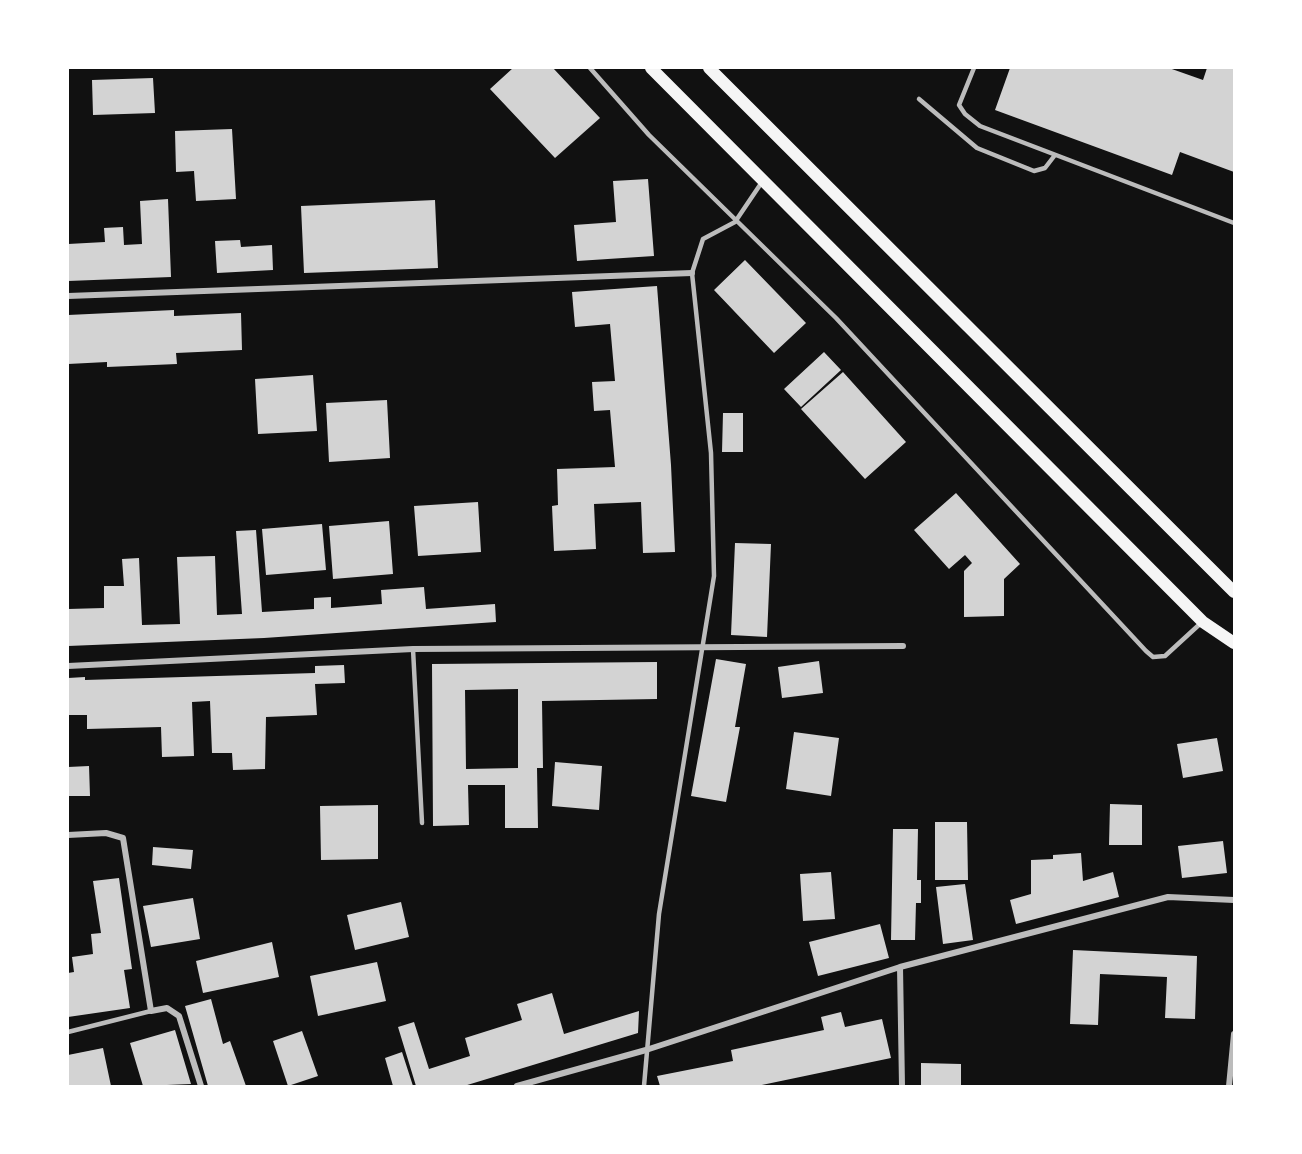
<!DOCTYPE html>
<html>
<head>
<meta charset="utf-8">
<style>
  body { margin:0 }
  #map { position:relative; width:1302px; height:1154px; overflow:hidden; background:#111; font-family:"Exo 2",sans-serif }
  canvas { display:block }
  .frame { position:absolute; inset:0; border:69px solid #fff; pointer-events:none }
</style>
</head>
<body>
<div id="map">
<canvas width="1302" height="1154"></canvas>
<div class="frame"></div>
</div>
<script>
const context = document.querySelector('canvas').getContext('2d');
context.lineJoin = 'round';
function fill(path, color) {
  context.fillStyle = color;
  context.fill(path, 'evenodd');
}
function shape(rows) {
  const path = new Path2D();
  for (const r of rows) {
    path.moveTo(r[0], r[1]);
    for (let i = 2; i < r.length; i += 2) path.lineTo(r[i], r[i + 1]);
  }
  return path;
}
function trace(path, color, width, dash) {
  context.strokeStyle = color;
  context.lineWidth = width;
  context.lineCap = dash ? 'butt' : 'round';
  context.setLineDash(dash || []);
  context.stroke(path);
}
const building = shape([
  [513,68,553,68,600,118,555,158,490,89],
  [1010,68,1169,68,1203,80,1207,68,1234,68,1234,172,1180,152,1172,175,995,110],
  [153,78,155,113,93,115,92,80],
  [232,129,236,199,196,201,194,171,176,172,175,131],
  [648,179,654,256,577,261,574,225,616,222,613,181],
  [168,199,171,277,68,281,68,244,105,242,104,228,123,227,124,245,142,244,140,201],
  [435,200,438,268,304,273,301,206],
  [240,240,241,247,272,245,273,270,217,273,215,241],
  [745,260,806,323,774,353,714,290],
  [657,286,671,465,675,552,643,553,641,502,594,504,596,549,554,551,552,506,558,505,557,469,615,467,610,410,594,411,592,382,615,381,610,324,575,327,572,292],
  [174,310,174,316,241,313,242,350,176,353,177,364,107,367,107,362,68,364,68,315],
  [824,352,841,370,801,407,784,389],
  [843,372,906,442,865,479,801,409],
  [313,375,317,431,258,434,255,379],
  [387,400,390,458,329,462,326,403],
  [723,413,743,413,743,452,722,452],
  [956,493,1020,564,1004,579,1004,616,964,617,964,571,972,563,965,555,949,569,914,530],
  [478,502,481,552,418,556,414,506],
  [389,521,393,574,333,579,329,526],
  [322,524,326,570,266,575,262,529],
  [256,530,262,612,314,609,314,598,331,597,331,608,382,604,381,590,424,587,426,609,495,604,496,622,264,638,68,646,68,609,104,608,104,586,124,586,122,559,139,558,142,625,180,624,177,557,215,556,217,615,242,614,236,531],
  [735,543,771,544,767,637,731,635],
  [716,659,746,664,735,727,740,727,726,802,691,796],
  [819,661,823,693,782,698,778,667],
  [657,662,657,699,542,701,543,768,537,768,538,828,505,828,505,785,468,785,469,825,433,826,432,664],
  [518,689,518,768,466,769,465,690],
  [344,665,345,683,315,684,317,715,266,717,265,769,233,770,232,753,212,753,210,701,192,702,194,756,162,757,161,727,87,729,87,715,68,715,68,678,85,677,85,680,315,673,315,666],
  [794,732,839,738,831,796,786,789],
  [1217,738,1223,771,1183,778,1177,744],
  [555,762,602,766,599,810,552,806],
  [89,766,90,796,68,796,68,767],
  [1110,804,1142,805,1142,845,1109,845],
  [378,805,378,859,321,860,320,806],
  [935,822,967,822,968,880,935,880],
  [893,829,918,829,917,880,921,880,921,903,916,903,915,940,891,940],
  [1223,841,1227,873,1182,878,1178,846],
  [153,847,193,850,191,869,152,865],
  [1081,853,1083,881,1113,872,1119,897,1016,924,1010,900,1031,894,1031,860,1053,859,1053,855],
  [831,872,835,919,803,921,800,874],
  [119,878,132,969,124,970,130,1008,68,1017,68,973,74,972,72,957,93,954,91,934,101,933,93,881],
  [965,884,973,940,943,944,936,887],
  [193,898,200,939,151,947,143,906],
  [401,902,409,937,355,950,347,915],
  [880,924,889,958,818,976,809,942],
  [272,942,279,977,203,993,196,961],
  [1073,950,1197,956,1195,1019,1165,1018,1167,977,1100,974,1098,1025,1070,1024],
  [377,962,386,1001,318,1016,310,976],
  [552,993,564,1034,639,1011,638,1033,464,1086,416,1086,398,1027,414,1022,429,1069,470,1056,465,1038,522,1020,517,1004],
  [211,999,223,1044,230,1041,246,1086,208,1086,185,1006],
  [841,1012,845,1027,882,1019,891,1058,757,1086,660,1086,657,1076,733,1061,731,1050,824,1030,821,1017],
  [175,1030,191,1084,143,1086,130,1043],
  [302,1031,318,1076,288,1086,273,1041],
  [103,1048,111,1086,68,1086,68,1055],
  [402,1052,413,1086,393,1086,385,1058],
  [921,1063,961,1064,961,1086,921,1086]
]);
const service = shape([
  [590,68,649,135,836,318,1146,651,1153,657,1165,656,1201,623],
  [974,68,959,105,965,114,980,126,1234,223],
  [919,99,977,148,1034,171,1045,168,1055,155],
  [413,649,422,823],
  [68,1032,151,1011],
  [644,1086,659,914,714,576,711,453,692,273,703,239,735,222,762,182]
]);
const minor = shape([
  [68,296,692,273],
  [68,666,413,649,903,646],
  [68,835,106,833,123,838,151,1011,167,1008,179,1016,201,1086],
  [900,967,902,1086],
  [517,1086,646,1050,900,967,1168,897,1234,900],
  [1229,1086,1234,1034]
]);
const secondary = shape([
  [651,68,1203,622,1234,643],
  [709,68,1234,592]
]);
fill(building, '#d3d3d3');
trace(service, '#bcbcbc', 4.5);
trace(minor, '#bcbcbc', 6);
trace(secondary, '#f5f5f5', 12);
</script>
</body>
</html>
